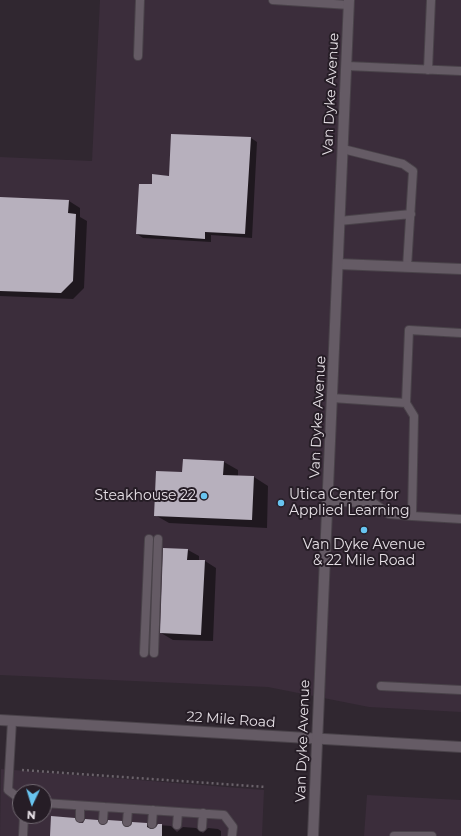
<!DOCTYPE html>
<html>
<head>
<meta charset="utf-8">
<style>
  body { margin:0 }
  #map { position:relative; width:461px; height:836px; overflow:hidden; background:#302730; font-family:Montserrat,sans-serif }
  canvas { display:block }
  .north { position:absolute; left:12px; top:784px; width:40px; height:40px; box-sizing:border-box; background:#261d26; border:1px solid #736b73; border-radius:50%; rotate:184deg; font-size:11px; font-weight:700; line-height:16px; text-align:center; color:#e6e0e6 }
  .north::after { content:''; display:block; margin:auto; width:14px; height:18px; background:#68c4f0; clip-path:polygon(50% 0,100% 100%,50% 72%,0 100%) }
</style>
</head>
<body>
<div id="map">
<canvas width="461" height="836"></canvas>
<div class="north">N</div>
</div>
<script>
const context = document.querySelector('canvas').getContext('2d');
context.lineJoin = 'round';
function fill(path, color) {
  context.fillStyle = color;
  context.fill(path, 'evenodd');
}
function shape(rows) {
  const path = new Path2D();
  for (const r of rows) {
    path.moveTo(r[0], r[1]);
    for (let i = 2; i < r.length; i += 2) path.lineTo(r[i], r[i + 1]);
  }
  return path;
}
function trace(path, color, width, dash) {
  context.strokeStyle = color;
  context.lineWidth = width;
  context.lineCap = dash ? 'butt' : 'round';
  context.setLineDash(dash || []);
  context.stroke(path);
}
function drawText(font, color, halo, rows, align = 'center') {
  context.font = font + ' Montserrat,sans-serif';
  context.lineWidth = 4;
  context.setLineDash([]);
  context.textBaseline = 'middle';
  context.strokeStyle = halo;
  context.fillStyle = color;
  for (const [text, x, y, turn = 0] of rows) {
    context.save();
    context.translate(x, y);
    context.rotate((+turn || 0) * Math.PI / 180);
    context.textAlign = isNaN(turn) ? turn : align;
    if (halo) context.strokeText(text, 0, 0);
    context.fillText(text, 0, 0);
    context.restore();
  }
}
const built = shape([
  [100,0,461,0,461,712,369,707,268,687,0,675,0,157,92,161],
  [1,769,264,790,262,836,0,836],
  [20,792,44,792,44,816,20,816],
  [367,795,461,800,461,836,364,836]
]);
const shadow = shape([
  [251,138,257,142,252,238,211,235,211,242,143,238,137,234,153,185],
  [0,198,69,201,80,208,80,217,87,221,84,288,73,299,0,296],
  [224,462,238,470,238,477,254,477,268,486,267,528,169,523,155,515,183,473],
  [188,550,199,556,199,561,205,561,216,568,213,641,173,640,161,633],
  [97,821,103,827,121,822,125,825,127,829,146,824,150,826,151,831,157,828,158,825,171,826,177,832,183,827,196,828,203,833,208,828,218,829,221,831,221,836,51,836,81,824]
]);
const building = shape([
  [171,134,251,137,245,234,205,232,205,239,136,234,139,184,152,184,152,174,169,176],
  [0,197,69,200,68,213,76,214,73,281,61,293,0,291],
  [183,459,224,461,223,475,254,476,252,520,154,516,156,471,182,472],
  [163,548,188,549,187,560,205,560,201,635,160,633],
  [51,816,75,818,80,823,83,823,85,819,98,820,100,824,103,825,108,820,122,821,124,826,127,827,131,825,132,822,147,823,147,827,151,829,156,827,158,824,162,824,162,836,50,836]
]);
const path = shape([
  [22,770,266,787]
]);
const service = shape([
  [273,0,349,5],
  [138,56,140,0],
  [347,66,461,71],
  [428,70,431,0],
  [343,149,403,164,413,171,407,267],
  [339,221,411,214],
  [406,403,409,330,461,333],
  [328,501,375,504,389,514,412,516,414,416,406,403,332,398],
  [412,516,461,519],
  [144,653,149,539],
  [154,653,158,539],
  [381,686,461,690],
  [12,721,8,790,20,799],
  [44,803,224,815,233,827,232,836],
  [80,818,80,806],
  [103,820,104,807],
  [127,822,128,809],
  [152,824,153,810],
  [177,825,178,812],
  [202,827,203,813],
  [23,836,24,816],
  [394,836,432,836]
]);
const minor = shape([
  [338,264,461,269]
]);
const tertiary = shape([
  [0,720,461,747]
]);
const secondary = shape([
  [313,836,349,0]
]);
const markers = [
  [204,496,4,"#68c4f0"],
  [281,503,4,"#68c4f0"],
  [364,530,4,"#68c4f0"]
];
const streetNames = [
  ["Van Dyke Avenue",331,94,-87],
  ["Van Dyke Avenue",318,417,-87],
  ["22 Mile Road",231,720,4],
  ["Van Dyke Avenue",303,741,-88]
];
const poiNames = [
  ["Utica Center for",289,495],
  ["Applied Learning",289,511],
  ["Steakhouse 22",196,496,"right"],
  ["Van Dyke Avenue",364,545,"center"],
  ["& 22 Mile Road",364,561,"center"]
];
fill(built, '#3b2d3b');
fill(shadow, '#0007');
fill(building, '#b7b0bd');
trace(service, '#494249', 10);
trace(minor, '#494249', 12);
trace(tertiary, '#494249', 12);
trace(secondary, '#494249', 12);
trace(path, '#6b636b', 2.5, [2, 3]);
trace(service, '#655b65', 8);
trace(minor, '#655b65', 10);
trace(tertiary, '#655b65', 10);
trace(secondary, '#655b65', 10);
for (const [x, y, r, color] of markers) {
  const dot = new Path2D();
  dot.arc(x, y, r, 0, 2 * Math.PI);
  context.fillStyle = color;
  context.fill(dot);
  trace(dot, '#261d26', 1.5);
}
drawText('14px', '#e6e0e6', '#261d26', streetNames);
drawText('14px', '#e6e0e6', '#261d26', poiNames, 'left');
</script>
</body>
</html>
